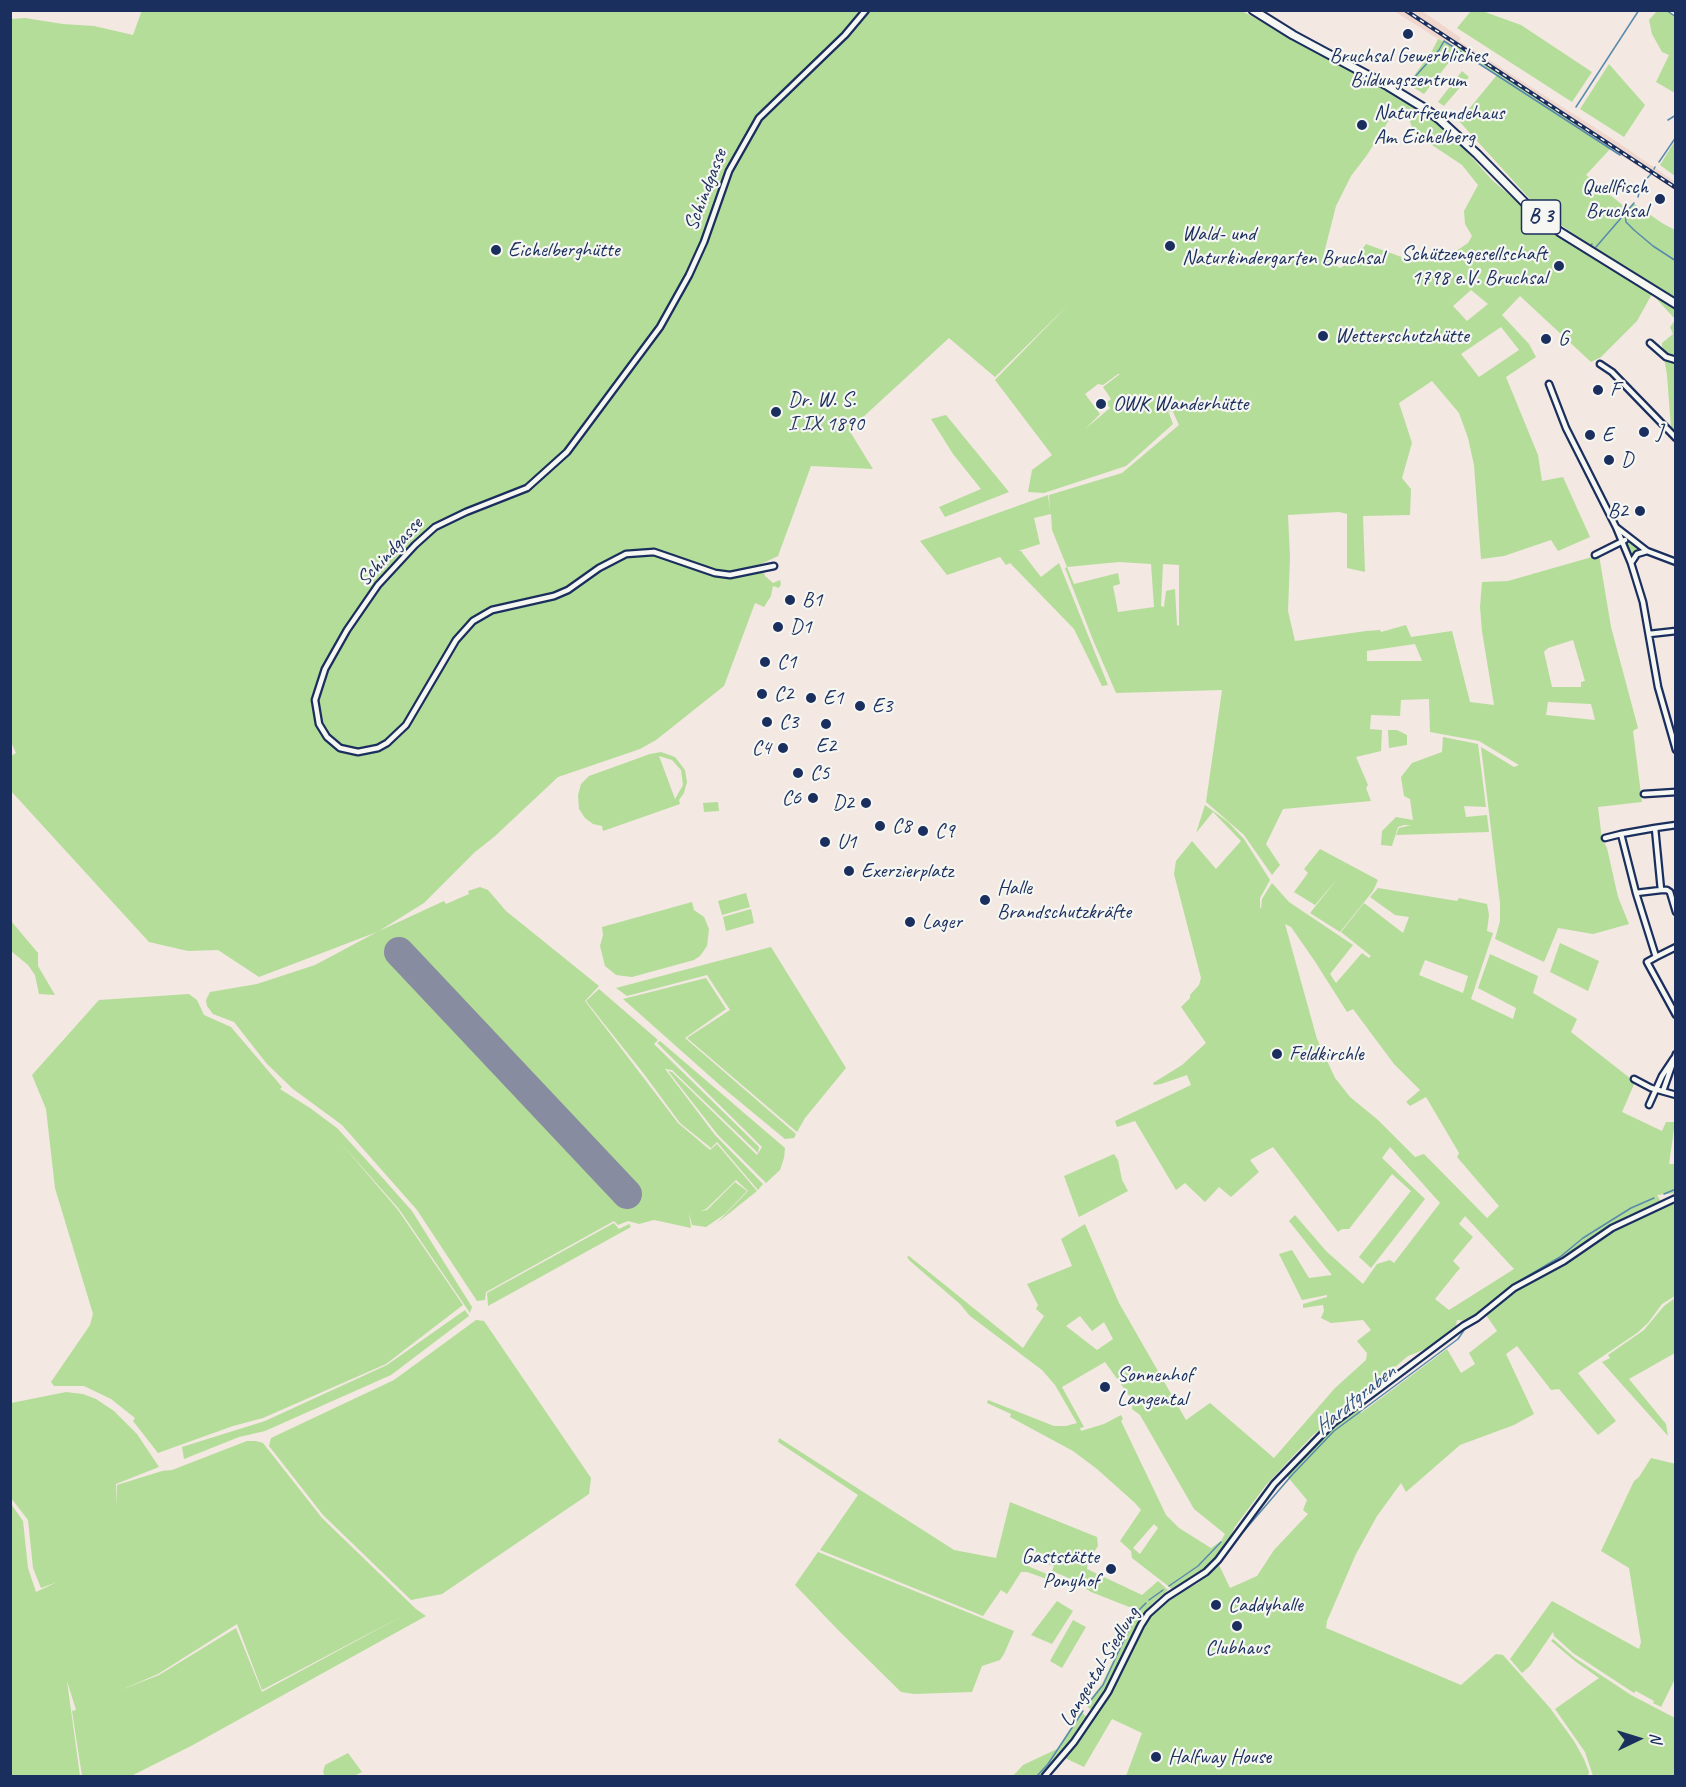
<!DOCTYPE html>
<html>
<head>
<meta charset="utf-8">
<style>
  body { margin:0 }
  #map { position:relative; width:1686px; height:1787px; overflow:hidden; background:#f3e8e2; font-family:Caveat,sans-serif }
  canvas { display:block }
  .frame { position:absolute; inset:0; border:12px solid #1b2f5e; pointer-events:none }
  .north { position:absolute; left:1608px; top:1709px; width:60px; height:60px; -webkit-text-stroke:4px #f6f6f2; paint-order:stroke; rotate:86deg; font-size:16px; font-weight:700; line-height:24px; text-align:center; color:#1b2f5e }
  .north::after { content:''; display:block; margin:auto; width:21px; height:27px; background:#1b2f5e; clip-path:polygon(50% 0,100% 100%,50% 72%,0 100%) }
</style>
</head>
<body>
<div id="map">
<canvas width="1686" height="1787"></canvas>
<div class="frame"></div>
<div class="north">N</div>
</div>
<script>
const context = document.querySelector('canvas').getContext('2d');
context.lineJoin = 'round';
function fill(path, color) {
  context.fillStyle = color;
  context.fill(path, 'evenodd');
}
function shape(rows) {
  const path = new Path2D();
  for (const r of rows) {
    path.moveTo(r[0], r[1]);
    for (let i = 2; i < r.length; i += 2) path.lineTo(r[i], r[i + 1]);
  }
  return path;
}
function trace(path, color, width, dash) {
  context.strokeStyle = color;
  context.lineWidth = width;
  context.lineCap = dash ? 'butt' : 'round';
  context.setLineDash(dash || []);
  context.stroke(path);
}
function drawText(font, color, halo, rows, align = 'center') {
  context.font = font + ' Caveat,sans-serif';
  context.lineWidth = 4.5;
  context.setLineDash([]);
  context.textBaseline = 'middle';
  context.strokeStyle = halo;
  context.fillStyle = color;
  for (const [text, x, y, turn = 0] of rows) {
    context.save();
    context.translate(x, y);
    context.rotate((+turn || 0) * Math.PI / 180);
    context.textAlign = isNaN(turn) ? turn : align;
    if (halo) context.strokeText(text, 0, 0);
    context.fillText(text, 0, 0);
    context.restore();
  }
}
const built = shape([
  [1394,11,1422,11,1461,38,1459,41,1619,143,1675,182,1675,190,1550,110,1456,45,1454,47,1438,39]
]);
const green = shape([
  [142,10,1242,11,1419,109,1450,133,1492,180,1561,239,1675,308,1675,319,1652,294,1637,321,1601,357,1591,362,1520,296,1502,315,1529,344,1536,357,1506,377,1538,455,1542,481,1563,477,1590,537,1558,551,1551,540,1504,556,1481,559,1474,465,1468,438,1459,413,1432,381,1399,403,1412,443,1402,478,1411,489,1410,515,1363,516,1365,572,1347,568,1347,514,1339,512,1288,515,1290,557,1288,611,1295,641,1366,631,1380,630,1381,632,1406,625,1411,637,1452,631,1470,702,1494,705,1482,631,1480,607,1482,582,1508,581,1599,555,1611,627,1638,728,1633,731,1642,802,1598,807,1602,839,1607,848,1618,897,1629,924,1593,934,1558,928,1544,962,1495,939,1500,921,1500,903,1481,747,1514,767,1519,765,1479,741,1430,732,1429,699,1401,700,1400,716,1371,715,1370,729,1382,730,1381,751,1356,757,1368,785,1366,788,1371,801,1283,809,1266,844,1280,865,1272,875,1244,835,1206,802,1222,690,1116,693,1093,640,1065,568,1067,567,1052,530,1051,514,1034,518,1040,544,1018,551,1021,551,1041,577,1059,563,1108,685,1102,686,1074,629,1010,563,1006,565,1000,557,947,575,920,541,1048,495,1050,511,1049,495,1122,473,1179,425,1173,412,1168,411,1173,424,1126,466,1044,493,1028,492,1032,470,1052,455,995,380,1068,305,995,377,949,338,849,430,873,469,811,466,778,556,761,564,765,576,773,583,780,580,781,584,779,588,773,586,771,596,764,607,755,603,724,686,656,740,640,749,558,777,494,837,475,852,424,903,379,931,444,901,446,904,469,894,468,891,480,887,488,890,506,911,599,986,585,1001,678,1123,710,1150,717,1144,757,1191,717,1223,748,1191,736,1180,706,1209,700,1211,707,1210,735,1182,747,1191,725,1214,706,1227,692,1225,689,1213,691,1228,654,1220,639,1224,628,1221,618,1225,614,1221,486,1292,485,1300,477,1301,417,1210,342,1125,293,1089,267,1064,234,1022,213,1014,207,1006,206,1000,210,992,257,984,315,965,377,932,259,977,218,950,188,951,149,942,11,791,11,756,16,753,11,742,11,19,25,18,63,24,94,26,133,35],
  [1409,119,1414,133,1462,165,1478,185,1464,211,1465,224,1472,236,1468,243,1444,259,1415,262,1366,244,1355,259,1340,268,1323,257,1336,206,1351,176,1367,155,1389,120],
  [1471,290,1488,304,1467,321,1453,306],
  [1501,327,1519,350,1479,377,1461,354],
  [1118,374,1120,374,1103,387,1111,399,1106,403,1110,408,1085,429,1100,414,1085,394,1098,384,1103,385],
  [1119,562,1151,564,1154,607,1118,612,1113,586,1120,584,1118,573,1074,584,1067,567],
  [1163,564,1179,565,1179,626,1177,625,1175,589,1166,591,1164,607,1161,606],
  [1573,640,1585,681,1581,682,1581,687,1552,687,1544,652,1548,648],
  [1415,644,1422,661,1367,661,1367,651],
  [1548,702,1591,704,1595,720,1546,715],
  [1658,10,1668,11,1675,16,1675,93,1656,82,1669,55,1662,52,1652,34,1649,20],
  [1471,11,1482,11,1521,25,1592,72,1572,102,1457,28],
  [1438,39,1454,47,1456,45,1611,148,1586,175,1626,208,1628,209,1633,203,1662,223,1675,230,1675,298,1594,249,1538,208,1459,121,1497,75,1458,51,1424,94,1408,84,1432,51],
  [1609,64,1645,105,1624,137,1580,109],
  [1462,71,1469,77,1444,106,1438,102],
  [1675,141,1675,176,1660,165],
  [1675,320,1675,358,1663,354,1662,343,1673,334,1670,327],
  [1664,358,1675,361,1675,433,1671,428,1667,375],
  [946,415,1009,492,945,517,939,507,981,489,953,454,931,419],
  [1630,537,1647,551,1642,552,1631,563,1623,540],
  [1388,730,1397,730,1407,735,1407,745,1389,748],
  [1443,737,1478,744,1486,807,1464,806,1466,817,1487,815,1489,832,1396,835,1399,828,1411,825,1404,825,1398,827,1392,846,1381,845,1382,831,1396,817,1413,820,1410,799,1404,796,1401,777,1412,763,1442,752],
  [661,752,675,757,685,770,687,782,684,793,679,800,680,804,603,831,602,826,593,824,585,818,579,809,578,795,581,784,589,776,650,754],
  [659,756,672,760,681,770,683,785,675,799],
  [718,802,719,811,704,812,703,803],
  [1205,805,1228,822,1244,839,1270,880,1260,898,1260,908,1261,908,1262,899,1272,883,1289,902,1353,945,1330,974,1336,983,1362,953,1369,958,1371,956,1341,932,1364,903,1403,933,1409,917,1395,915,1370,897,1378,888,1457,901,1459,898,1487,904,1489,915,1487,931,1493,933,1471,999,1513,1019,1516,1008,1478,988,1490,954,1538,976,1533,993,1577,1019,1571,1032,1635,1082,1622,1112,1662,1131,1666,1122,1675,1122,1669,1164,1675,1164,1675,1193,1657,1195,1663,1205,1675,1201,1675,1296,1662,1304,1648,1323,1637,1333,1578,1373,1616,1421,1598,1435,1559,1389,1551,1390,1517,1346,1506,1354,1534,1414,1514,1425,1460,1445,1406,1492,1401,1483,1377,1516,1356,1554,1327,1621,1326,1628,1461,1685,1496,1654,1503,1655,1550,1708,1574,1741,1584,1759,1589,1772,1588,1776,1126,1776,1142,1733,1112,1719,1084,1767,1065,1758,1102,1707,1124,1669,1143,1626,1151,1616,1175,1596,1198,1583,1219,1565,1230,1588,1257,1576,1274,1550,1308,1514,1303,1510,1307,1500,1287,1476,1334,1426,1357,1408,1361,1413,1447,1349,1461,1373,1475,1364,1469,1353,1497,1331,1486,1315,1476,1322,1457,1320,1456,1326,1426,1349,1408,1356,1388,1373,1381,1376,1382,1380,1313,1435,1266,1485,1234,1528,1231,1536,1218,1558,1205,1572,1177,1588,1172,1589,1132,1558,1131,1551,1120,1541,1141,1510,1135,1503,1097,1469,1073,1451,1010,1417,1011,1414,987,1403,988,1400,1054,1426,1066,1426,1077,1423,1055,1385,1042,1370,970,1316,960,1304,910,1261,907,1257,909,1256,1023,1348,1044,1316,1036,1309,1038,1305,1027,1284,1072,1266,1061,1239,1085,1224,1119,1303,1186,1420,1210,1403,1274,1458,1335,1388,1366,1360,1367,1353,1357,1341,1371,1330,1363,1320,1331,1323,1321,1318,1324,1311,1323,1305,1303,1308,1303,1304,1327,1297,1327,1295,1302,1300,1279,1254,1292,1250,1309,1278,1332,1275,1289,1221,1295,1215,1326,1251,1363,1284,1377,1264,1390,1260,1394,1263,1440,1203,1390,1147,1382,1158,1425,1199,1371,1268,1359,1257,1411,1191,1392,1174,1349,1229,1342,1229,1338,1232,1273,1147,1250,1160,1259,1172,1231,1197,1219,1187,1205,1202,1185,1183,1176,1190,1135,1121,1117,1127,1115,1121,1191,1085,1187,1075,1161,1084,1154,1085,1153,1083,1182,1065,1206,1043,1181,1007,1190,998,1190,995,1199,985,1201,978,1174,874,1176,861,1192,841,1216,869,1241,841,1213,812,1196,833],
  [1285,924,1291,927,1314,960,1347,1012,1353,1009,1394,1064,1420,1090,1406,1102,1410,1106,1426,1097,1459,1153,1457,1157,1499,1206,1487,1218,1424,1154,1415,1157,1378,1120,1350,1097,1335,1078,1317,1039],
  [1425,960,1468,976,1463,993,1419,975],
  [1465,1216,1514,1269,1449,1310,1435,1299,1460,1268,1453,1261,1473,1237,1459,1224],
  [1080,1316,1092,1331,1104,1322,1113,1339,1097,1350,1066,1326],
  [1105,1362,1133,1401,1132,1409,1140,1415,1194,1509,1225,1534,1221,1541,1211,1548,1179,1528,1166,1515,1121,1421,1123,1419,1121,1415,1104,1424,1081,1431,1080,1428,1084,1427,1062,1387],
  [1154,1524,1158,1528,1140,1554,1133,1548],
  [1320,849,1378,880,1373,891,1340,932,1310,913,1338,878,1315,905,1294,892,1308,873,1304,869],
  [746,893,750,907,722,915,718,901],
  [692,902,694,910,704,917,709,929,707,946,700,956,694,960,632,977,616,975,605,966,600,946,603,935,602,927],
  [751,909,754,923,726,931,723,917],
  [11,921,38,953,38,966,55,995,39,994,35,975,28,965,11,951],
  [1560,943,1599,961,1588,991,1550,972],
  [771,947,846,1068,805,1118,797,1132,687,1038,730,1010,707,975,627,996,616,988],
  [706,978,726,1009,685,1038,796,1134,794,1138,785,1139,722,1087,623,999],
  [599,989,658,1040,654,1044,759,1147,758,1153,672,1070,665,1069,715,1135,763,1184,758,1190,717,1142,711,1148,680,1123,644,1074,586,1001],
  [189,994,197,1000,204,1015,231,1027,282,1087,280,1089,310,1108,337,1128,380,1175,412,1211,472,1307,470,1313,399,1209,340,1142,309,1121,340,1142,398,1210,463,1305,386,1364,263,1418,233,1426,158,1453,133,1421,135,1418,111,1399,84,1386,54,1386,51,1382,90,1325,93,1314,55,1188,46,1109,32,1075,99,1000],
  [660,1041,785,1148,784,1158,780,1170,766,1183,718,1135,668,1071,672,1072,757,1155,762,1147,657,1043],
  [1114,1154,1118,1160,1122,1180,1128,1191,1079,1217,1064,1176],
  [614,1223,619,1229,629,1224,631,1227,488,1306,487,1293],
  [1675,1298,1675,1353,1629,1379,1666,1424,1668,1436,1602,1362,1610,1358,1608,1355,1644,1330,1664,1306],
  [465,1310,469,1316,391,1375,265,1431,239,1437,184,1459,182,1447,265,1421,387,1365],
  [476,1320,484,1321,591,1478,589,1494,442,1594,411,1600,323,1515,269,1446,271,1438,394,1380],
  [66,1392,83,1394,96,1399,114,1411,137,1434,159,1467,116,1484,117,1506,117,1485,162,1471,172,1470,247,1441,256,1441,263,1443,322,1518,416,1609,426,1616,191,1746,131,1776,82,1776,72,1711,76,1710,67,1681,80,1776,11,1776,11,1504,23,1521,28,1568,36,1592,57,1582,41,1588,33,1568,28,1520,11,1498,11,1403],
  [406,1614,262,1692,236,1628,159,1675,121,1690,158,1674,237,1624,262,1690],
  [779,1438,954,1550,996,1558,1010,1502,1097,1537,1098,1546,1088,1561,1087,1569,1142,1595,1158,1581,1168,1590,1153,1603,1139,1620,1118,1670,1092,1711,1086,1705,1102,1684,1137,1610,1091,1592,1073,1580,1052,1571,1054,1566,1047,1564,1049,1558,1080,1564,1082,1560,1028,1551,1023,1564,1049,1575,1047,1579,1027,1572,1021,1572,1007,1594,1001,1590,983,1616,820,1550,858,1495,778,1442],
  [1651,1458,1676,1464,1675,1679,1661,1707,1653,1703,1654,1701,1636,1691,1634,1693,1573,1653,1554,1636,1553,1632,1530,1666,1522,1673,1510,1659,1552,1601,1639,1649,1641,1642,1629,1568,1601,1551,1634,1481,1639,1477],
  [818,1552,1014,1631,1004,1654,1000,1660,982,1666,972,1692,914,1694,901,1692,839,1631,795,1585],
  [1057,1601,1073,1611,1052,1644,1031,1635],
  [1073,1620,1086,1627,1062,1668,1050,1661],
  [1553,1639,1575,1658,1631,1695,1675,1718,1675,1776,1593,1776,1585,1752,1555,1709,1599,1678,1576,1662,1551,1641],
  [1081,1712,1087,1717,1072,1740,1041,1776,1013,1776,1023,1765,1057,1749],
  [348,1753,362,1772,354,1776,325,1776,323,1772,325,1765]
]);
const stream = shape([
  [1666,10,1676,17],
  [1412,80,1439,50,1444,41,1620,155],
  [1576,107,1639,10],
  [1668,120,1676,115],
  [1659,162,1676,137],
  [1654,169,1655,167],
  [1638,197,1641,185,1651,174],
  [1625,214,1626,222,1634,230,1653,246,1676,261],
  [1591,245,1592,244],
  [1596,247,1634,203],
  [1664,1194,1676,1189],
  [1489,1305,1511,1286,1560,1257,1583,1238,1631,1208,1654,1198],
  [1244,1531,1292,1475,1334,1431,1458,1339,1467,1326],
  [1169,1586,1198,1566,1221,1542],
  [1149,1600,1163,1590],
  [1087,1705,1103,1685,1137,1612,1146,1603],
  [1037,1776,1048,1764,1083,1711]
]);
const runway = shape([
  [399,952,627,1194]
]);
const minor = shape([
  [1650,343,1666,357,1676,360],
  [1600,364,1612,372,1676,438],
  [1549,384,1566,428,1616,527,1647,551],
  [1616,527,1631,563,1643,602,1658,687,1676,750],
  [1595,555,1625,540],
  [1631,563,1637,554,1647,551,1676,562],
  [774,566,730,575,715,573,654,552,626,554,599,568,568,590,554,596,492,610,473,621,456,640,406,725,387,743,378,748,358,752,340,748,327,737,319,724,315,700,325,669,347,630,378,585,415,545,435,527,466,512,527,488,567,452,660,327,689,275,704,242,729,171,759,118,845,35,866,10],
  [1649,634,1676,631],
  [1644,794,1676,792],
  [1676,825,1655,828,1661,890,1667,890,1670,892,1676,912],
  [1655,828,1621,834,1636,893,1656,957,1647,962,1676,1015],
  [1605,838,1621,834],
  [1636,893,1661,890],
  [1656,957,1676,947],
  [1634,1079,1651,1088,1676,1095],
  [1663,1091,1676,1054],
  [1649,1105,1662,1076,1674,1058],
  [1045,1776,1074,1742,1108,1692,1141,1625,1148,1614,1167,1597,1206,1572,1218,1560,1274,1484,1332,1424,1463,1326,1477,1318,1514,1288,1564,1261,1612,1228,1676,1198]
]);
const primary = shape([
  [1253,10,1293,35,1388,86,1424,108,1439,119,1477,154,1531,209,1560,232,1676,304]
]);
const rail = shape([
  [1405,10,1676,188]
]);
const markers = [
  [1408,34,6,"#1b2f5e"],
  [1362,125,6,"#1b2f5e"],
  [1660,199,6,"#1b2f5e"],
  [1170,246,6,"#1b2f5e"],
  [496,250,6,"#1b2f5e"],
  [1559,266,6,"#1b2f5e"],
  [1323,336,6,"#1b2f5e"],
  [1546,339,6,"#1b2f5e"],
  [1598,390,6,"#1b2f5e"],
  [1101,404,6,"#1b2f5e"],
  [776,412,6,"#1b2f5e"],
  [1644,432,6,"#1b2f5e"],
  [1590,435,6,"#1b2f5e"],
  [1609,460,6,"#1b2f5e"],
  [1640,511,6,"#1b2f5e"],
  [790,600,6,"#1b2f5e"],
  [778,627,6,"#1b2f5e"],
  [765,662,6,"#1b2f5e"],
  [762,694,6,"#1b2f5e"],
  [811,698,6,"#1b2f5e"],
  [860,706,6,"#1b2f5e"],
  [767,722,6,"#1b2f5e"],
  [826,724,6,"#1b2f5e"],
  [783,748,6,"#1b2f5e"],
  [798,773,6,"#1b2f5e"],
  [813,798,6,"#1b2f5e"],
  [866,803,6,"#1b2f5e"],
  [880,826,6,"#1b2f5e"],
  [923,831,6,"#1b2f5e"],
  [825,842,6,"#1b2f5e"],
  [849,871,6,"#1b2f5e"],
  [985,900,6,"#1b2f5e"],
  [910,922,6,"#1b2f5e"],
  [1277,1054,6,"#1b2f5e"],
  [1105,1387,6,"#1b2f5e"],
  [1111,1569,6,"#1b2f5e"],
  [1216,1605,6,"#1b2f5e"],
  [1237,1626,6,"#1b2f5e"],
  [1156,1757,6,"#1b2f5e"]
];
const shields = [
  [1541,217,39]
];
const shieldNames = [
  ["B 3",1541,217]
];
const poiNames = [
  ["Bruchsal Gewerbliches",1408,56,"center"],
  ["Bildungszentrum",1408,80,"center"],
  ["Naturfreundehaus",1374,113],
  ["Am Eichelberg",1374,137],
  ["Quellfisch",1648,187,"right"],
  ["Bruchsal",1648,211,"right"],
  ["Wald- und",1182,234],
  ["Naturkindergarten Bruchsal",1182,258],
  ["Eichelberghütte",508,250],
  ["Schützengesellschaft",1547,254,"right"],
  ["1798 e.V. Bruchsal",1547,278,"right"],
  ["Wetterschutzhütte",1335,336],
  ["G",1558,339],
  ["F",1610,390],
  ["Dr. W. S.",788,400],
  ["I IX 1890",788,424],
  ["OWK Wanderhütte",1113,404],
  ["J",1656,432],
  ["E",1602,435],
  ["D",1621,460],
  ["B2",1628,511,"right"],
  ["B1",802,600],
  ["D1",790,627],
  ["C1",777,662],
  ["C2",774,694],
  ["E1",823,698],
  ["E3",872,706],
  ["C3",779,722],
  ["E2",826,746,"center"],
  ["C4",771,748,"right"],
  ["C5",810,773],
  ["C6",801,798,"right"],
  ["D2",854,803,"right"],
  ["C8",892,826],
  ["C9",935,831],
  ["U1",837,842],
  ["Exerzierplatz",861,871],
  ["Halle",997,888],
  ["Brandschutzkräfte",997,912],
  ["Lager",922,922],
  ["Feldkirchle",1289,1054],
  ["Sonnenhof",1117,1375],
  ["Langental",1117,1399],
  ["Gaststätte",1099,1557,"right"],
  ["Ponyhof",1099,1581,"right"],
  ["Caddyhalle",1228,1605],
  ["Clubhaus",1237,1648,"center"],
  ["Halfway House",1168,1757]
];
const streetNames = [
  ["Schindgasse",706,190,-69],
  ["Schindgasse",390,552,-47],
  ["Langental-Siedlung",1100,1667,-59]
];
const waterNames = [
  ["Hardtgraben",1355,1400,-39]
];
fill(built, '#f0d7ce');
fill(green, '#b4dd99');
trace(stream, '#588aad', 1.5);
trace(runway, '#878ca0', 30);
trace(minor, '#1b2f5e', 9);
trace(primary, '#1b2f5e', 11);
trace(minor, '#f6f6f2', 4.5);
trace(primary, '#f6f6f2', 7);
trace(rail, '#1b2f5e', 4);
trace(rail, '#f6f6f2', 1.5, [4.5]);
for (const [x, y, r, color] of markers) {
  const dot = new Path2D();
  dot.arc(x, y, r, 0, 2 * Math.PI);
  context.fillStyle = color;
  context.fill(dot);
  trace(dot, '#f6f6f2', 2);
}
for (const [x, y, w] of shields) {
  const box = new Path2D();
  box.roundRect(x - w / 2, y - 17, w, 34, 4.5);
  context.fillStyle = '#f6f6f2';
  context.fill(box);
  trace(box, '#1b2f5e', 1.5);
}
drawText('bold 20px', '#1b2f5e', null, shieldNames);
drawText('21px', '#1b2f5e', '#f6f6f2', poiNames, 'left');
drawText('21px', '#1b2f5e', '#f6f6f2', streetNames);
drawText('italic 22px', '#34557f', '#f6f6f2', waterNames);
</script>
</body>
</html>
